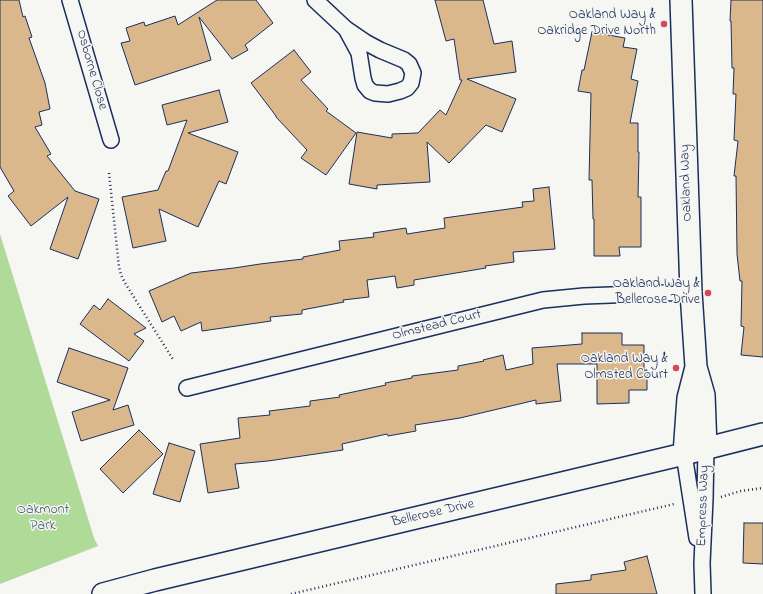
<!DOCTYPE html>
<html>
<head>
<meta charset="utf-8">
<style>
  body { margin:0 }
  canvas { display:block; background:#f6f6f2 }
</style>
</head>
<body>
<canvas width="763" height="594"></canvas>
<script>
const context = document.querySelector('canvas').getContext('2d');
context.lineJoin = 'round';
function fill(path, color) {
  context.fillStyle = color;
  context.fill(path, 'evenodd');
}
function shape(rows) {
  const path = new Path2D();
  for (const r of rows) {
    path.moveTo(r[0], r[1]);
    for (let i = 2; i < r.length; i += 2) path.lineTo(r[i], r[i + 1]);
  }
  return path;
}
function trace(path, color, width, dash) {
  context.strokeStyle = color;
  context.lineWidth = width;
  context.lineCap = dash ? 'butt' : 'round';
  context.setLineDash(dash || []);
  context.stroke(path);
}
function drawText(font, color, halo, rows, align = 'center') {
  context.font = font + ' "Indie Flower",sans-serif';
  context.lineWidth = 3;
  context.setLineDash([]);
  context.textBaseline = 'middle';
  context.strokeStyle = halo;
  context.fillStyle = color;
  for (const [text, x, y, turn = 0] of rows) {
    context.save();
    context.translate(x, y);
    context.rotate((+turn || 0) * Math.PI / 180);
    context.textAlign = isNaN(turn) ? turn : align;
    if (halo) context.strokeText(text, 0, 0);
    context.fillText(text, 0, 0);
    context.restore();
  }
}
const green = shape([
  [0,234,94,538,98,546,0,584]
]);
const building = shape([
  [0,0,19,0,23,17,25,16,32,37,29,38,45,83,50,109,39,112,42,125,35,127,51,154,47,156,75,191,99,199,78,259,50,249,68,197,31,226,8,196,14,191,0,167,0,0],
  [217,0,256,0,273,23,245,45,248,50,232,59,199,17,211,60,135,85,121,43,130,41,126,28,144,22,145,26,175,16,178,25,217,0],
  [435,0,483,0,494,44,512,41,516,72,467,79,516,99,502,132,486,125,449,163,427,142,430,182,377,185,377,189,349,184,357,132,392,138,392,134,418,133,440,110,446,115,462,80,460,80,454,39,446,41,435,0],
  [731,0,763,0,763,357,741,355,744,327,741,326,742,281,740,281,737,254,736,176,734,176,738,141,734,140,736,94,733,94,734,68,732,68,731,21,730,21,731,0],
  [592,32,625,38,623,47,637,49,631,79,638,81,630,123,638,123,638,152,639,152,638,197,641,197,641,247,619,247,620,256,594,256,594,219,593,219,592,180,589,180,591,93,578,91,582,70,584,70,592,32],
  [294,50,311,72,301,80,328,109,326,111,356,133,326,175,301,158,307,150,276,117,276,116,251,83,294,50],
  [219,90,228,122,188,133,238,152,226,184,219,181,198,227,159,209,166,241,133,248,122,197,158,190,166,171,168,171,187,120,167,125,162,105,219,90],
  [549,187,555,249,513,252,514,262,485,266,486,268,414,280,414,285,397,288,395,276,367,280,369,297,343,300,344,302,302,310,302,314,270,317,271,321,202,331,201,322,181,331,174,316,162,322,149,291,191,273,234,268,260,264,303,259,303,257,340,250,339,241,374,237,373,233,406,228,407,234,445,228,444,218,523,207,522,202,534,201,533,189,549,187],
  [108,299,146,328,134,334,144,341,129,361,80,324,94,305,100,310,108,299],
  [582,333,622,333,622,345,644,345,644,370,647,370,647,390,629,390,629,403,597,404,597,364,557,364,561,401,536,404,536,400,460,418,415,425,416,431,388,436,387,434,342,444,343,450,268,461,235,464,239,488,208,493,200,444,240,438,238,418,270,415,269,411,310,406,310,401,340,397,339,395,386,385,385,383,412,378,412,376,458,370,458,366,484,361,483,360,503,355,506,370,533,364,532,348,582,344,582,333],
  [69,348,128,368,113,410,128,405,134,425,81,441,72,412,110,400,57,382,69,348],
  [139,430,163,454,123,493,100,469,139,430],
  [169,443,195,451,180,502,153,494,169,443],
  [744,523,763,523,763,564,743,563,744,523],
  [647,556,657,594,556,594,556,584,591,580,591,575,626,570,624,562,647,556]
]);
const path = shape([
  [109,173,119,267,121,275,125,283,174,361],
  [721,497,741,491,763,488],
  [291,594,674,504]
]);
const street = shape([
  [70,0,111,140],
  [315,0,346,29,365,42,380,50,404,60,409,64,413,73,411,83,407,88,400,91,388,94,375,93,370,91,365,85,363,78,359,53,346,29],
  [187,388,543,300,584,296,691,292],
  [684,454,697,538],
  [703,594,702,563,705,499,706,448]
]);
const secondary = shape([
  [681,0,691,292,696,367,704,395,706,448],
  [684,454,688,398,696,367],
  [103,594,155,580,684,454,763,434]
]);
const markers = [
  [664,24,4,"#d1495b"],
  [708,293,4,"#d1495b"],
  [676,368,4,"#d1495b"]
];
const poiNames = [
  ["Oakland Way &",656,16],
  ["Oakridge Drive North",656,32],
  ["Oakland Way &",700,285],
  ["Bellerose Drive",700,301],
  ["Oakland Way &",668,360],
  ["Olmsted Court",668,376]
];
const streetNames = [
  ["Osborne Close",91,70,74],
  ["Oakland Way",687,183,-92],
  ["Olmstead Court",437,326,-14],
  ["Empress Way",704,506,-88],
  ["Bellerose Drive",433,514,-13]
];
const parkNames = [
  ["Oakmont",43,511],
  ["Park",43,527]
];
fill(green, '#b0da98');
fill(building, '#dab88c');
trace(building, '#1b2f5e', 1);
trace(street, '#1b2f5e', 18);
trace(secondary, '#1b2f5e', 24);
trace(path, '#1b2f5e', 2.5, [1, 3]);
trace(street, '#f6f6f2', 15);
trace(secondary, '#f6f6f2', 21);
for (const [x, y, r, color] of markers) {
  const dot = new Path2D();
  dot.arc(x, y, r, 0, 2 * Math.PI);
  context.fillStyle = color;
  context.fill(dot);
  trace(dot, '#f6f6f2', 1.5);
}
drawText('14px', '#1b2f5e', '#f6f6f2', poiNames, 'right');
drawText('14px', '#1b2f5e', '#f6f6f2', streetNames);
drawText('14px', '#405a6c', '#f6f6f2', parkNames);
</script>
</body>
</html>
